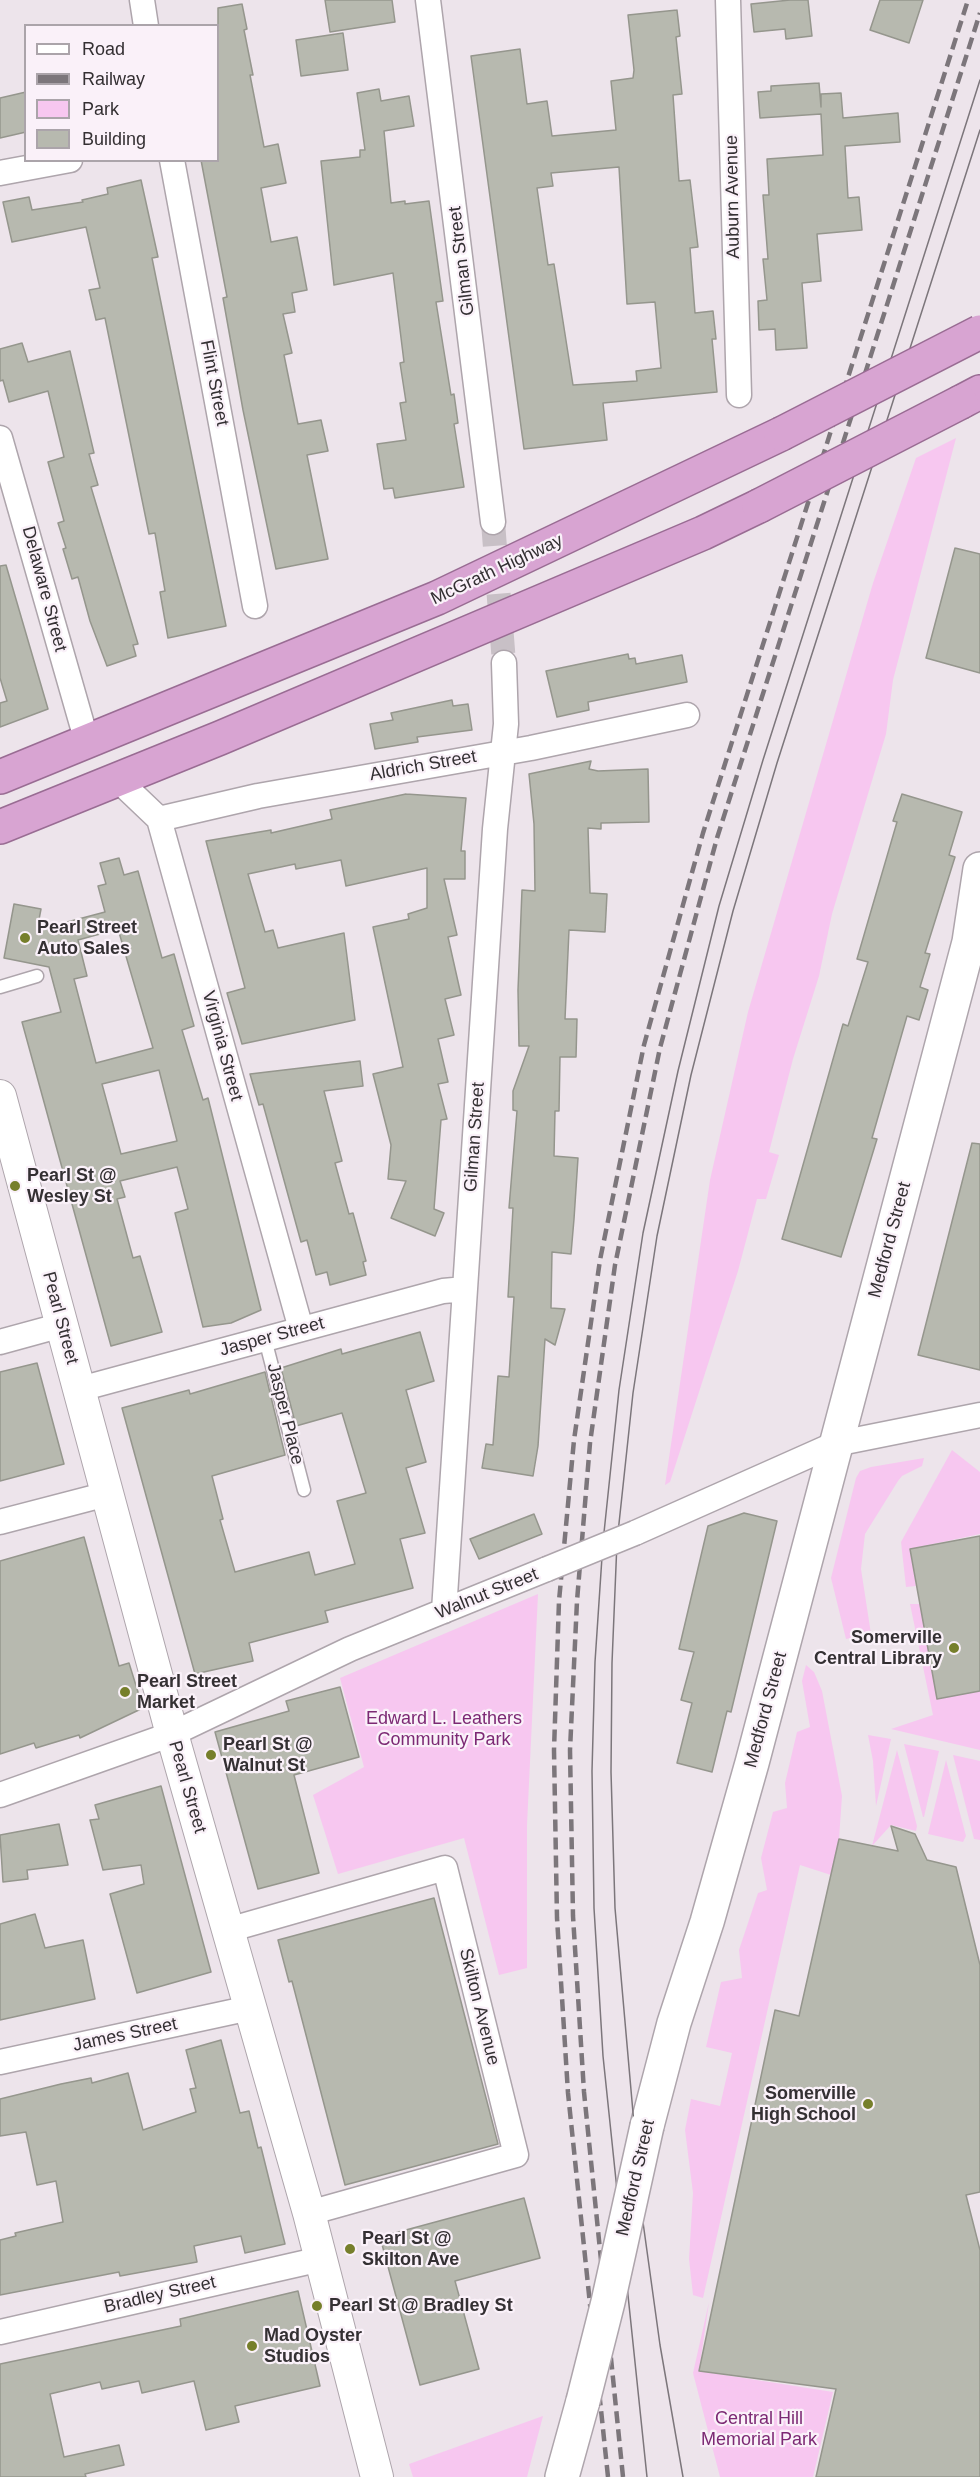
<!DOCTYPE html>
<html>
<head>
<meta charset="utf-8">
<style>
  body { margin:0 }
  #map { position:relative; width:980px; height:2477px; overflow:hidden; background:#ede4eb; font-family:Arial,sans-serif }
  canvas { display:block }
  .legend { position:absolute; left:24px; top:24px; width:195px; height:138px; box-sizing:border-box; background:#faf1f9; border:2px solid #aba4aa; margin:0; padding:8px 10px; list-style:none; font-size:18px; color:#343033 }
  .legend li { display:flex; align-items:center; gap:12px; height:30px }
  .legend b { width:30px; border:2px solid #aba4aa }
</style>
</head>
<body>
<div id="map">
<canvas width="980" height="2477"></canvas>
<ul class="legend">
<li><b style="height:8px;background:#fff"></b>Road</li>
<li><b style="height:8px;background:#7c767b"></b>Railway</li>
<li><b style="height:16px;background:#f7c7f0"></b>Park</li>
<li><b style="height:16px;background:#b7b9af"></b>Building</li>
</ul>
</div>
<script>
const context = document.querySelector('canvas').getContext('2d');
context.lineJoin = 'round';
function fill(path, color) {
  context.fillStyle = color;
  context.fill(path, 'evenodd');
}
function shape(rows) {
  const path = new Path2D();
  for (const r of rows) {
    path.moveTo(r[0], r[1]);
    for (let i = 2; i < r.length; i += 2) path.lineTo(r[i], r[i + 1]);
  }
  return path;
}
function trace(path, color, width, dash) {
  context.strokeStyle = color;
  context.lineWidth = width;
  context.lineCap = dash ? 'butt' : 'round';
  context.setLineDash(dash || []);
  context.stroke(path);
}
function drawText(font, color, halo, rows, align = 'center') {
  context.font = font + ' Arial,sans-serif';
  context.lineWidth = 4.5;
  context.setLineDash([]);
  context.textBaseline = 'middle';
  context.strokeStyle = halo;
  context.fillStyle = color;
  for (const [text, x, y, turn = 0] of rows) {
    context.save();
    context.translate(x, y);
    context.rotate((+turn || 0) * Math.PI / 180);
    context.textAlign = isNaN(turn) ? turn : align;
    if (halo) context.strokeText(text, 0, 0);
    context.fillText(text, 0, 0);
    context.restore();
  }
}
const green = shape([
  [956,438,893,680,886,734,832,914,819,976,793,1059,769,1152,779,1155,766,1199,757,1199,738,1271,670,1482,665,1485,710,1180,748,1012,873,583,916,458],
  [952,1450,980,1472,980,1534,910,1549,916,1586,906,1587,901,1542],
  [924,1458,922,1466,902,1476,898,1481,865,1534,861,1569,871,1634,846,1639,831,1578,856,1478,860,1471,871,1467],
  [538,1594,527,1825,527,1968,499,1975,464,1838,338,1874,313,1795,364,1767,340,1678],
  [910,1604,920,1604,937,1699,980,1691,980,1750,891,1729,933,1715],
  [806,1665,814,1672,822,1691,842,1796,839,1839,831,1875,800,1865,703,2298,693,2295,689,2259,693,2193,685,2130,691,2099,720,2106,732,2053,706,2047,721,1982,742,1978,739,1950,758,1893,767,1890,761,1858,773,1812,787,1808,785,1783,797,1732,810,1727,802,1681],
  [868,1735,891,1739,876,1806,873,1761],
  [904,1744,939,1751,924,1817,923,1817],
  [897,1750,917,1826,916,1831,891,1825,872,1846],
  [953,1755,980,1761,980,1840,974,1839],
  [946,1760,966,1836,963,1842,928,1834],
  [709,2302,699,2371,833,2392,813,2477,720,2477,693,2373],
  [543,2416,527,2477,413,2477,409,2464]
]);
const building = shape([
  [325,0,392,0,395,22,330,32,325,0],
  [790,0,808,0,812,36,786,39,785,29,754,32,751,4,790,0],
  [880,0,923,0,909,43,870,30,880,0],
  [242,4,247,29,244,30,253,75,250,75,264,147,278,144,286,183,261,188,271,242,297,237,307,290,292,293,295,312,283,314,292,353,284,355,298,424,321,420,328,451,307,455,328,559,276,569,243,410,223,298,227,297,201,160,218,160,218,8,242,4],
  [677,10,680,36,676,37,682,94,673,95,679,181,690,180,698,247,690,248,695,313,713,311,716,339,712,339,717,392,603,403,607,440,524,449,471,56,520,49,527,104,547,101,552,136,616,130,611,81,633,78,634,70,628,15,677,10],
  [619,167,627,304,655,302,661,368,636,371,637,381,573,385,554,264,548,265,537,188,553,186,551,173,619,167],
  [343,33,348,70,301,76,296,40,343,33],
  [819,83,821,107,821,94,841,93,843,118,898,113,900,142,845,146,848,198,859,197,862,230,817,234,821,281,802,283,807,348,776,350,775,329,759,330,758,301,767,300,763,259,768,259,763,195,769,195,767,159,823,155,821,114,760,118,758,92,771,91,771,86,819,83],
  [379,89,381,101,409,96,414,126,384,131,391,203,405,201,405,204,429,201,443,301,436,302,451,395,454,394,458,423,454,424,464,487,395,498,393,488,384,489,377,444,406,440,400,403,406,402,400,363,404,362,393,273,334,285,321,161,360,157,360,150,365,150,357,93,379,89],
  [26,92,26,132,0,138,0,98,26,92],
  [141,180,158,257,152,258,226,626,168,638,160,592,165,591,155,533,149,534,105,318,96,320,89,290,100,288,86,227,12,242,3,202,29,197,32,210,83,202,82,200,108,194,107,188,141,180],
  [22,343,28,362,70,351,94,453,89,454,98,485,91,487,138,644,133,645,136,656,107,666,90,621,78,577,72,579,63,549,66,548,58,523,64,521,48,462,64,457,48,391,9,402,3,380,0,381,0,349,22,343],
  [955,548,980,554,980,673,926,658,955,548],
  [6,565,48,709,0,727,0,703,7,701,0,678,0,566,6,565],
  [628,654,629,659,635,658,636,664,682,655,687,682,588,702,589,710,557,717,546,671,628,654],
  [452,700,453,706,468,704,472,730,417,737,418,742,375,749,370,724,393,720,391,713,452,700],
  [591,761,589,769,598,771,648,769,649,822,601,823,601,829,588,828,590,893,607,894,605,932,569,930,565,1019,577,1019,576,1057,560,1057,559,1111,555,1111,554,1156,578,1158,574,1219,571,1254,552,1252,551,1308,565,1309,555,1345,545,1339,538,1446,533,1476,482,1468,486,1444,493,1445,498,1376,509,1377,514,1297,508,1297,513,1208,509,1208,517,1111,513,1110,513,1091,529,1046,519,1046,518,990,522,890,535,891,534,824,529,774,591,761],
  [406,794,466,798,461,851,465,851,465,879,444,879,457,935,448,937,461,995,445,999,454,1035,438,1039,448,1082,438,1084,447,1119,441,1120,434,1209,444,1213,435,1236,391,1218,406,1181,388,1179,391,1145,373,1074,403,1067,373,927,409,919,408,914,427,908,427,868,346,886,341,860,296,869,295,864,248,874,265,932,273,930,278,948,344,933,355,1020,242,1044,227,993,245,988,206,841,271,830,271,833,332,819,330,810,406,794],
  [902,794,962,812,949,855,955,857,925,953,930,954,920,987,928,990,919,1020,907,1016,872,1138,877,1139,841,1257,782,1239,843,1024,848,1026,868,962,857,959,897,822,893,821,902,794],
  [119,858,124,875,138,871,162,958,174,954,194,1026,182,1030,203,1100,208,1098,261,1310,231,1323,203,1327,175,1213,188,1209,177,1167,120,1181,125,1197,117,1199,133,1258,140,1256,162,1332,111,1346,22,1022,61,1012,49,967,4,958,14,904,41,909,37,930,105,912,98,886,106,884,100,863,119,858],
  [118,929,153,1048,96,1063,74,979,87,976,78,940,118,929],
  [159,1070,177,1141,121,1154,102,1084,159,1070],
  [360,1061,363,1086,324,1091,342,1161,335,1163,349,1214,353,1213,366,1261,363,1262,366,1275,330,1285,327,1272,316,1275,307,1240,301,1242,263,1104,259,1105,250,1074,360,1061],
  [972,1143,980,1144,980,1370,918,1355,972,1143],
  [420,1332,434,1381,406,1390,426,1462,406,1468,425,1533,400,1539,413,1588,325,1611,328,1622,249,1643,253,1661,195,1674,122,1408,189,1390,190,1394,265,1372,285,1455,212,1476,223,1519,220,1520,235,1572,309,1552,315,1575,355,1564,337,1501,366,1493,342,1413,296,1426,281,1368,341,1349,342,1354,420,1332],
  [37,1363,64,1464,0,1481,0,1372,37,1363],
  [744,1513,777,1521,731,1712,727,1711,712,1772,677,1763,692,1703,681,1700,694,1652,679,1649,708,1526,744,1513],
  [534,1514,542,1534,479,1559,470,1539,534,1514],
  [980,1536,980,1691,937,1699,910,1549,980,1536],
  [84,1537,119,1666,129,1663,143,1708,80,1738,79,1735,36,1748,34,1743,0,1754,0,1561,84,1537],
  [340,1687,359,1757,294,1775,319,1873,258,1889,215,1732,289,1711,286,1701,340,1687],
  [161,1786,211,1972,137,1993,110,1894,144,1884,141,1865,103,1870,90,1820,99,1819,95,1805,161,1786],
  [59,1824,68,1865,27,1870,28,1879,3,1882,0,1835,59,1824],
  [891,1826,915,1834,927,1860,956,1867,980,1965,980,2192,966,2195,980,2250,980,2477,816,2477,836,2389,699,2371,775,2010,799,2016,839,1839,898,1851,891,1826],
  [434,1898,498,2144,345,2185,292,1981,289,1982,278,1940,434,1898],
  [35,1914,45,1948,83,1940,95,1999,0,2020,0,1924,35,1914],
  [221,2040,240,2113,249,2111,258,2148,261,2147,285,2244,245,2253,241,2236,194,2246,197,2262,120,2276,119,2272,0,2295,0,2240,16,2236,15,2233,63,2222,56,2181,37,2185,26,2132,0,2136,0,2099,61,2084,91,2078,92,2083,128,2073,143,2130,196,2112,190,2089,196,2088,186,2050,221,2040],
  [524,2198,540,2258,455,2281,479,2369,420,2385,380,2237,524,2198],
  [298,2291,320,2386,235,2406,239,2422,206,2430,194,2381,142,2393,139,2381,102,2389,100,2382,50,2394,64,2457,119,2445,124,2465,85,2474,86,2477,0,2477,0,2364,181,2326,180,2319,298,2291]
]);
const minorTunnel = shape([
  [493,522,504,663]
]);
const service = shape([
  [0,987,37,976],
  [265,1339,304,1490]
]);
const minor = shape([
  [142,0,146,26],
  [428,0,493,522],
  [728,0,739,395],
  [172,160,255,606],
  [0,173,70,160],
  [0,438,87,742],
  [117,779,159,819,301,1329],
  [159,819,258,796,531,748,687,715],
  [0,1342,62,1325],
  [80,1389,443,1291,465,1289],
  [0,1522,107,1494],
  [635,1533,835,1444,980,1415],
  [444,1611,495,829,506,724,504,663],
  [0,1795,172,1734,350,1649,547,1569],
  [228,1930,445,1868,516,2155,309,2213],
  [0,2062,250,2008],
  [0,2332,321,2259]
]);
const tertiary = shape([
  [0,1096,172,1734,309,2213,377,2477]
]);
const secondary = shape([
  [647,2126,674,2023,707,1922,752,1763,969,942,980,869],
  [562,2477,583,2401]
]);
const trunk = shape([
  [961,402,980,392],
  [0,777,437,598,781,434],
  [0,827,220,738,703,533,759,506]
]);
const tram = shape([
  [647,2477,603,2056,594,1908,592,1771,595,1662,603,1542,619,1390,643,1233,678,1071,719,906,763,760,980,80],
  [683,2477,660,2345,642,2215,615,1908,611,1772,612,1663,617,1542,633,1393,657,1236,691,1075,733,911,777,763,980,130]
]);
const rail = shape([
  [608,2477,568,2093,557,1918,554,1750,559,1601,574,1440,600,1260,644,1045,703,833,968,0],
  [623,2477,584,2092,573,1916,570,1750,577,1601,590,1443,615,1265,660,1048,717,838,980,13]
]);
const minorBridge = shape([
  [547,1569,635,1533]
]);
const secondaryBridge = shape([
  [583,2401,608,2302,647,2126]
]);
const trunkBridge = shape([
  [781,434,980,332],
  [759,506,961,402]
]);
const markers = [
  [25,938,6,"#767f2b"],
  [15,1186,6,"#767f2b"],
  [954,1648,6,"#767f2b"],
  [125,1692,6,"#767f2b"],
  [211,1755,6,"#767f2b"],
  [868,2104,6,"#767f2b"],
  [350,2249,6,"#767f2b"],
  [317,2306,6,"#767f2b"],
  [252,2346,6,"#767f2b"]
];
const streetNames = [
  ["Auburn Avenue",733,197,-91],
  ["Gilman Street",462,261,-97],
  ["Flint Street",214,383,79],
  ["McGrath Highway",497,570,-25],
  ["Delaware Street",44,589,75],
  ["Aldrich Street",423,766,-10],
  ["Virginia Street",222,1046,75],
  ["Gilman Street",475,1137,-86],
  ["Medford Street",890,1240,-75],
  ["Pearl Street",60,1318,75],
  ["Jasper Street",272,1337,-15],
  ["Jasper Place",285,1414,76],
  ["Walnut Street",487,1594,-22],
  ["Medford Street",766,1710,-75],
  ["Pearl Street",187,1787,74],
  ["Skilton Avenue",479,2007,76],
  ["James Street",125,2035,-12],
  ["Medford Street",636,2178,-77],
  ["Bradley Street",160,2295,-13]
];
const poiNames = [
  ["Pearl Street",37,928],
  ["Auto Sales",37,949],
  ["Pearl St @",27,1176],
  ["Wesley St",27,1197],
  ["Somerville",942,1638,"right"],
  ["Central Library",942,1659,"right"],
  ["Pearl Street",137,1682],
  ["Market",137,1703],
  ["Pearl St @",223,1745],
  ["Walnut St",223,1766],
  ["Somerville",856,2094,"right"],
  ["High School",856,2115,"right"],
  ["Pearl St @",362,2239],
  ["Skilton Ave",362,2260],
  ["Pearl St @ Bradley St",329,2306],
  ["Mad Oyster",264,2336],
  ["Studios",264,2357]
];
const parkNames = [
  ["Edward L. Leathers",444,1719],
  ["Community Park",444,1740],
  ["Central Hill",759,2419],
  ["Memorial Park",759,2440]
];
fill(green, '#f7c7f0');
fill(building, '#b7b9af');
trace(building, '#95968d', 1.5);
trace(minorTunnel, '#c8c0c6', 24, [24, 12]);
trace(service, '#aea5ac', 15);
trace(minor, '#aea5ac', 27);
trace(tertiary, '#aea5ac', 34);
trace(secondary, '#aea5ac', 36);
trace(trunk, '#996c93', 36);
trace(service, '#fff', 12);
trace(minor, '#fff', 24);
trace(tertiary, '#fff', 32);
trace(secondary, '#fff', 33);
trace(trunk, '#d8a4d2', 33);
trace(tram, '#7c767b', 1.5);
trace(rail, '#7c767b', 4.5, [12, 6]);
trace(minorBridge, '#aea5ac', 27, []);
trace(secondaryBridge, '#aea5ac', 36, []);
trace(trunkBridge, '#996c93', 36, []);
trace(minorBridge, '#fff', 24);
trace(secondaryBridge, '#fff', 33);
trace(trunkBridge, '#d8a4d2', 33);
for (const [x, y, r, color] of markers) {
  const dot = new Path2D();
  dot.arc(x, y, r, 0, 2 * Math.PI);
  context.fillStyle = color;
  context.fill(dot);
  trace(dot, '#faf1f9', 2);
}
drawText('18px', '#343033', '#faf1f9', streetNames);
drawText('bold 18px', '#343033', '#faf1f9', poiNames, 'left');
drawText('18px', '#7c2974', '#faf1f9', parkNames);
</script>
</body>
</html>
